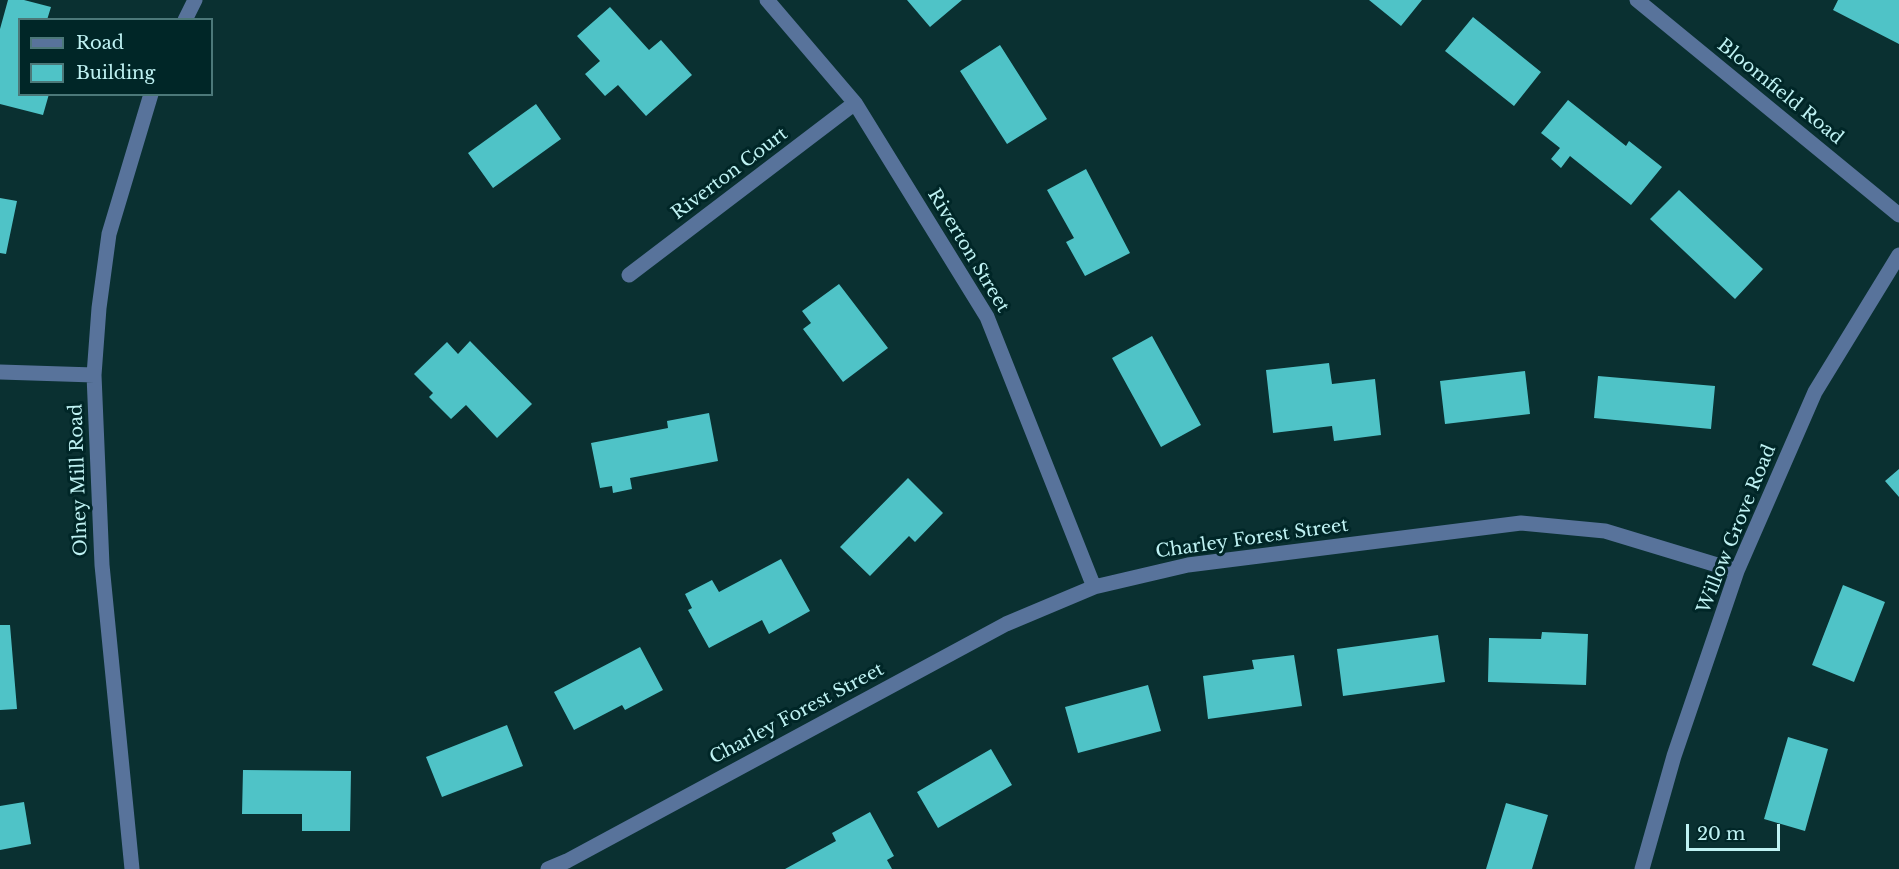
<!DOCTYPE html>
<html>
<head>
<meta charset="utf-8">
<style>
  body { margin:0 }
  #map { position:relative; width:1899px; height:869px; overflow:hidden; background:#0a3031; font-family:"Libre Baskerville",serif }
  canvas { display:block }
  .legend { position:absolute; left:18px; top:18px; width:195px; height:78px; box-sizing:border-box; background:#002627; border:2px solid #4c7879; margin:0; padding:8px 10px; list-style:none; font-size:18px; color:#bff2f3 }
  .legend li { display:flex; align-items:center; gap:12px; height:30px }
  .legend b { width:30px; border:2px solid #4c7879 }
  .scale { position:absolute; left:1686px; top:824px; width:94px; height:27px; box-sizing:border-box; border:3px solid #bff2f3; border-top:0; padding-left:8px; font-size:18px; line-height:21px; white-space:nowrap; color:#bff2f3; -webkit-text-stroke:4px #002627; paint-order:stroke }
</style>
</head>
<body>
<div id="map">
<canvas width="1899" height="869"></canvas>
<ul class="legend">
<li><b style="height:8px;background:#58739b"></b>Road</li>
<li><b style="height:16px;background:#4fc3c7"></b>Building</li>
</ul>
<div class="scale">20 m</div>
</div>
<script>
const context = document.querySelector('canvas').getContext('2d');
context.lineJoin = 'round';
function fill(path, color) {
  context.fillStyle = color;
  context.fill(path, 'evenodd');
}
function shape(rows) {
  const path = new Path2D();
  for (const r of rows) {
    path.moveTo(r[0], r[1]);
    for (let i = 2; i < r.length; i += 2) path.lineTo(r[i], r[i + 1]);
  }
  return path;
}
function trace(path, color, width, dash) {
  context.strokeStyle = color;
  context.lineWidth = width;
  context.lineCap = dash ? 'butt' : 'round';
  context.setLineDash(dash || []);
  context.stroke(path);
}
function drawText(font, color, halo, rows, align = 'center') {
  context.font = font + ' "Libre Baskerville",serif';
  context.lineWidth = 6;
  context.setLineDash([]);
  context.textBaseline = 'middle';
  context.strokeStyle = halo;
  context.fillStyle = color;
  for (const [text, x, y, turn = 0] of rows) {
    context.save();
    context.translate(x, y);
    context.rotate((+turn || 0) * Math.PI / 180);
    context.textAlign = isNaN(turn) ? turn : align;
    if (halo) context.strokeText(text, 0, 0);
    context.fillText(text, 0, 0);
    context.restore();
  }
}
const building = shape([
  [8,0,24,0,51,7,47,20,20,20,20,94,49,94,43,115,0,104,0,29],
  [907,0,962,0,930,27],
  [1369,0,1422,0,1401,26],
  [1838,0,1899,0,1899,44,1833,10],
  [610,7,649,50,661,40,692,75,646,116,618,85,605,96,585,74,600,61,577,36],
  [1473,17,1541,72,1514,106,1445,51],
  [1000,45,1047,119,1007,144,960,71],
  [1568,100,1626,146,1629,141,1662,167,1631,205,1570,156,1561,168,1551,159,1560,148,1541,133],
  [536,104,561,139,493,188,468,153],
  [1086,169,1130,253,1085,276,1066,242,1074,238,1047,190],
  [1679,190,1763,269,1735,299,1650,219],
  [0,198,17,201,6,254,0,253],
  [839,284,888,348,843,382,803,329,811,323,802,311],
  [1152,336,1201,425,1161,447,1112,358],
  [470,341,532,404,497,438,466,405,451,419,429,397,433,393,414,374,447,342,458,354],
  [1329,363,1332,384,1375,379,1381,435,1334,441,1332,426,1273,433,1266,370],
  [1525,371,1530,414,1445,424,1440,381],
  [1598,376,1715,386,1711,429,1594,418],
  [709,413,718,461,630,478,632,489,613,493,612,486,600,488,591,443,668,428,667,421],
  [1899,469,1899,497,1885,481],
  [908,478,943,513,915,542,909,536,870,576,840,547],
  [781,559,810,611,769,634,762,620,709,648,688,610,692,608,685,594,712,580,719,592],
  [1843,585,1885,602,1854,682,1812,665],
  [0,625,10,625,17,709,0,710],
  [1542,632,1588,634,1586,685,1488,682,1489,638,1541,639],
  [1438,635,1445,682,1343,696,1337,649],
  [640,647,663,690,625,710,622,705,574,730,554,692],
  [1294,655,1302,706,1208,719,1203,676,1254,669,1252,660],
  [1148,685,1161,731,1078,753,1065,707],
  [507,725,523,766,442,797,426,757],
  [1788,737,1828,749,1805,831,1764,819],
  [991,749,1012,785,938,828,917,792],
  [243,770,351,771,350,831,302,831,302,814,242,814],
  [24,802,31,844,0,850,0,806],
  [1506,803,1548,815,1532,869,1486,869],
  [870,812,894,856,887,860,892,869,785,869,836,841,832,833]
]);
const minor = shape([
  [767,0,855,103,987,317,1094,587],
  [1637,0,1899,215],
  [185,20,195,0],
  [629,275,855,103],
  [0,372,94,375],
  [132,869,102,565,94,375,99,308,109,234,151,94],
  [548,869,567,861,1006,624,1094,587,1188,565,1521,523,1605,531,1737,571],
  [1642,869,1674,756,1737,571,1815,392,1899,255]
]);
const streetNames = [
  ["Bloomfield Road",1780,92,39],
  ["Riverton Court",730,174,-37],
  ["Riverton Street",968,251,59],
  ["Olney Mill Road",79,480,-92],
  ["Willow Grove Road",1737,529,-68],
  ["Charley Forest Street",1252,539,-8],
  ["Charley Forest Street",797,714,-28]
];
fill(building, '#4fc3c7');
trace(minor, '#58739b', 15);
drawText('18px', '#bff2f3', '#002627', streetNames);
</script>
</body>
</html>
